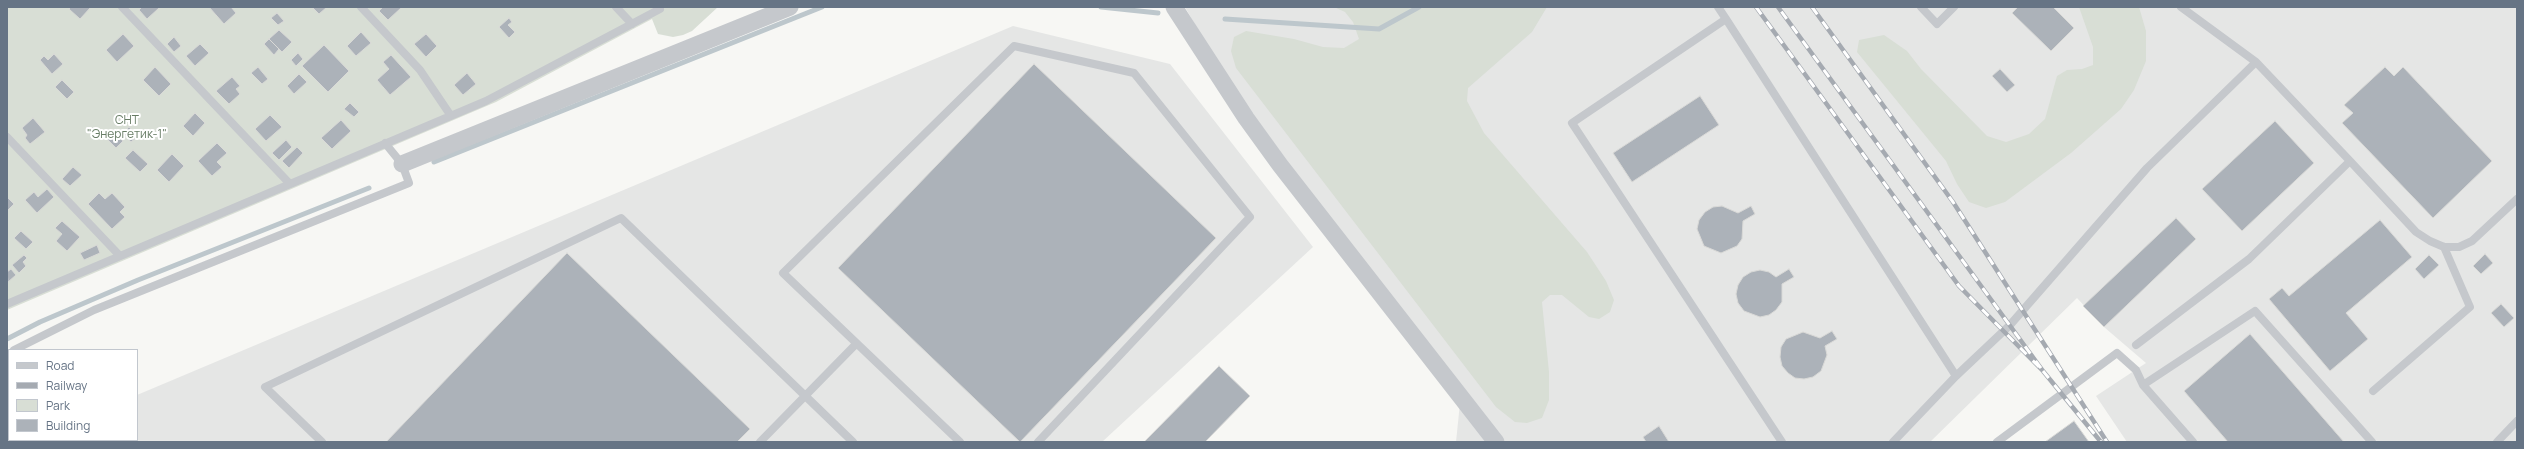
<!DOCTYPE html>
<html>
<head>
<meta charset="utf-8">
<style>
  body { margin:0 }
  #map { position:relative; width:2524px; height:449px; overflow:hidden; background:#f7f7f4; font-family:Manrope,sans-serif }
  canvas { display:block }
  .frame { position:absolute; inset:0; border:8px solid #667485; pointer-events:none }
  .legend { position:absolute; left:8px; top:349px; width:130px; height:92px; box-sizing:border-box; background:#fff; border:1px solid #c2c7ce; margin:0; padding:5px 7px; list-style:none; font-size:12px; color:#667485 }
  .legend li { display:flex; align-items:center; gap:8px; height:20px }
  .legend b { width:20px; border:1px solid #c2c7ce }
</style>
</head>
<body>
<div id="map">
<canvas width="2524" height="449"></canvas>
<div class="frame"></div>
<ul class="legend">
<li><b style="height:5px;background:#c5c8cc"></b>Road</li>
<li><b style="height:5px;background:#a5aab1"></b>Railway</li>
<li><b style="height:11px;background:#d8ded5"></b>Park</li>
<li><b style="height:11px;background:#acb2b9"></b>Building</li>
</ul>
</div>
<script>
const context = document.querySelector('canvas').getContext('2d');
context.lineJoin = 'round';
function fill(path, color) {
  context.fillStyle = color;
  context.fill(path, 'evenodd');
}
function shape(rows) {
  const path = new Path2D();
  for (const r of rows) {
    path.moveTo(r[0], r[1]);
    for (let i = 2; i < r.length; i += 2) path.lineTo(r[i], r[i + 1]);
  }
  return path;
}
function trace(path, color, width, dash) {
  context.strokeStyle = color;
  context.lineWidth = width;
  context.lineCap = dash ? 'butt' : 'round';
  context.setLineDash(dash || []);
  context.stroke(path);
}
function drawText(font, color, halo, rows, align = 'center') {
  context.font = font + ' Manrope,sans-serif';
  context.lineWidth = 4;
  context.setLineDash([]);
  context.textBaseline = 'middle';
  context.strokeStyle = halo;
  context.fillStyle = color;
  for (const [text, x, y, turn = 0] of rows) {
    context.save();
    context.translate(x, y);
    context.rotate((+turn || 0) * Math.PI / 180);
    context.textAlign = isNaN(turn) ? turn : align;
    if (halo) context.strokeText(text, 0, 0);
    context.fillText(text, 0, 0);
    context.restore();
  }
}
const built = shape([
  [1185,7,2517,7,2517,442,2127,442,2096,396,2146,363,2104,327,2077,298,1930,442,1501,442,1297,175,1221,70],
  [1013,26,1170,64,1313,247,1102,442,7,442,7,402,9,403,9,440,137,440,137,395],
  [1460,403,1490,442,1456,442]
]);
const green = shape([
  [7,7,718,7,692,31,683,35,673,37,658,34,652,19,496,102,7,310],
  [1334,7,1547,7,1532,32,1468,88,1467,101,1484,133,1587,252,1606,281,1614,300,1610,312,1599,319,1589,317,1562,295,1550,295,1542,302,1549,372,1549,400,1542,418,1527,423,1515,422,1496,407,1236,68,1231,51,1234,37,1246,31,1294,39,1323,47,1344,48,1359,39,1353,22,1345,12],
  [2079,7,2139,7,2146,31,2146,61,2134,90,2121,109,2071,153,2005,202,1986,208,1969,202,1957,184,1946,161,1857,52,1859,40,1884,35,1907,51,1921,69,1987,136,2006,142,2029,134,2045,119,2057,76,2067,70,2082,69,2093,65,2093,47]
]);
const stream = shape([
  [1101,7,1158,13],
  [1225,19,1379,29,1419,7],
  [434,162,822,7],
  [7,339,40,322,138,280,369,188]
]);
const building = shape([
  [71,7,91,7,80,19,69,9,71,7],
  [142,7,158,7,159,8,147,19,139,10,142,7],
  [209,7,231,7,236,13,224,24,209,7],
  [312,7,327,7,319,14,312,7],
  [383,7,402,7,388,20,379,11,383,7],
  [2018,7,2053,7,2074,28,2051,51,2012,13,2018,7],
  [277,13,284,21,278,25,271,18,277,13],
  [509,18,512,22,508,25,515,32,509,38,499,27,509,18],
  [279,30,292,42,282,52,269,39,279,30],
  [361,32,371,43,356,56,347,46,361,32],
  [123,34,134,46,117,62,106,50,123,34],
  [426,34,437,46,426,57,414,44,426,34],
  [174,37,181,46,174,52,167,44,174,37],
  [269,39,279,49,274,55,264,44,269,39],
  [200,44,209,53,195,66,186,56,200,44],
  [324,45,349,71,328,92,302,66,324,45],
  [298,53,303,59,296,66,291,60,298,53],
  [54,54,63,64,52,74,40,60,44,56,48,60,54,54],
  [391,55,411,77,390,95,377,80,389,69,383,62,391,55],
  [1034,64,1216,238,1020,442,838,268,1034,64],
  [155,67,171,84,159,96,143,80,155,67],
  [258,67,268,79,262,84,251,73,258,67],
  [2385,67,2394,76,2403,67,2492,161,2433,218,2342,123,2353,113,2344,105,2385,67],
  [2000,69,2015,85,2007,92,1992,76,2000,69],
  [467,73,476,84,463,95,454,85,467,73],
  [299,74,307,82,294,94,287,86,299,74],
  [232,77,240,86,236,89,240,94,229,104,216,91,232,77],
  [62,80,74,92,67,99,55,87,62,80],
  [1700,96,1719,125,1632,182,1613,153,1700,96],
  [350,103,359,112,354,117,344,109,350,103],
  [195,113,205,123,193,136,183,126,195,113],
  [270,115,282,127,266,141,255,129,270,115],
  [33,118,45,132,30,144,25,138,27,135,22,128,33,118],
  [341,120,351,131,332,149,321,138,341,120],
  [2275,121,2314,163,2242,231,2202,189,2275,121],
  [129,127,138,136,131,142,123,133,129,127],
  [112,131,123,141,116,148,106,138,112,131],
  [286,140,292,147,279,160,272,153,286,140],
  [217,143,227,153,217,162,222,167,212,176,198,161,217,143],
  [297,147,303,153,289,168,282,161,297,147],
  [133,150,148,164,140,172,125,158,133,150],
  [172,154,184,166,169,182,157,170,172,154],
  [73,167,82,175,70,186,62,179,73,167],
  [47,189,54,197,37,213,25,200,34,192,38,197,47,189],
  [99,193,105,199,112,193,125,207,120,212,125,217,112,229,88,204,99,193],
  [8,198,14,204,7,211,7,199,8,198],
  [1722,206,1738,213,1751,206,1755,214,1743,221,1742,239,1737,246,1721,253,1704,246,1697,229,1699,220,1705,212,1713,207,1722,206],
  [2176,218,2196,239,2104,327,2083,306,2176,218],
  [2380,220,2412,257,2346,313,2368,339,2330,371,2269,299,2282,288,2289,296,2380,220],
  [62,221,80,237,67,251,56,241,62,234,55,228,62,221],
  [21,231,33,242,26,249,14,238,21,231],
  [97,245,100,253,84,260,80,253,97,245],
  [567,253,750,429,737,442,386,442,567,253],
  [2485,254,2493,263,2481,274,2473,266,2485,254],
  [24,255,27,258,23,262,26,266,19,273,12,265,24,255],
  [2429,255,2439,265,2424,279,2415,269,2429,255],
  [11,269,16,275,8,282,7,272,11,269],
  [1789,269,1794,277,1782,284,1782,302,1776,310,1769,315,1760,317,1744,311,1738,303,1736,294,1738,285,1743,277,1751,272,1760,270,1769,272,1776,277,1789,269],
  [2501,304,2514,318,2504,327,2491,313,2501,304],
  [1832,331,1837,339,1825,346,1827,355,1821,371,1813,377,1804,379,1795,378,1788,373,1782,366,1780,357,1781,347,1786,339,1803,332,1820,338,1832,331],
  [2250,334,2344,442,2228,442,2184,391,2250,334],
  [1219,366,1250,396,1205,442,1144,442,1219,366],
  [2074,421,2089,442,2045,442,2074,421],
  [1659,426,1669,442,1646,442,1643,437,1659,426]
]);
const lane = shape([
  [122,7,290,184],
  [361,7,420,70,451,116],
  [616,7,632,24],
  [1718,7,1726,19],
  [1921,7,1937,24,1954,7],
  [2181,7,2256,62,2350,161],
  [7,137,120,256],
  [7,304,486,101,660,9],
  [2136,345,2249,259,2350,161,2416,232,2430,241,2444,247,2459,247,2472,241,2517,199],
  [14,350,94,310,409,183,402,164,385,143],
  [2143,385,2255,311,2372,442],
  [2373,391,2470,307,2444,247],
  [322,442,265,387,621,218,853,442],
  [760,442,856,344],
  [960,442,783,273,1014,46,1134,73,1250,217,1038,442],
  [1782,442,1572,123,1726,19,1956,376],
  [1893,442,1956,376,2010,325,2147,168,2256,62],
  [1997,442,2117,353,2136,370,2143,385,2193,442],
  [2497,442,2517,421]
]);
const street = shape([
  [1174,7,1246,118,1280,165,1496,442],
  [402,164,790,7]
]);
const rail = shape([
  [1756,7,1959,286,2043,371,1778,7],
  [1812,7,1953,202,2107,442],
  [2043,371,2101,442],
  [7,421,9,422],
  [63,440,69,442]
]);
const parkNames = [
  ["СНТ",127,121],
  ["\"Энергетик-1\"",127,135]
];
fill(built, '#e5e6e5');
fill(green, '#d8ded5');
trace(stream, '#bdc7cc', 5);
fill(building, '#acb2b9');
trace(building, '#d9d9d7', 1);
trace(lane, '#c5c8cc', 8);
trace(street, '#c5c8cc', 17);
trace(rail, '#a5aab1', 4.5);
trace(rail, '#fff', 3, [9]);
drawText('12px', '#677c65', '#fff', parkNames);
</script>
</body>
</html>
